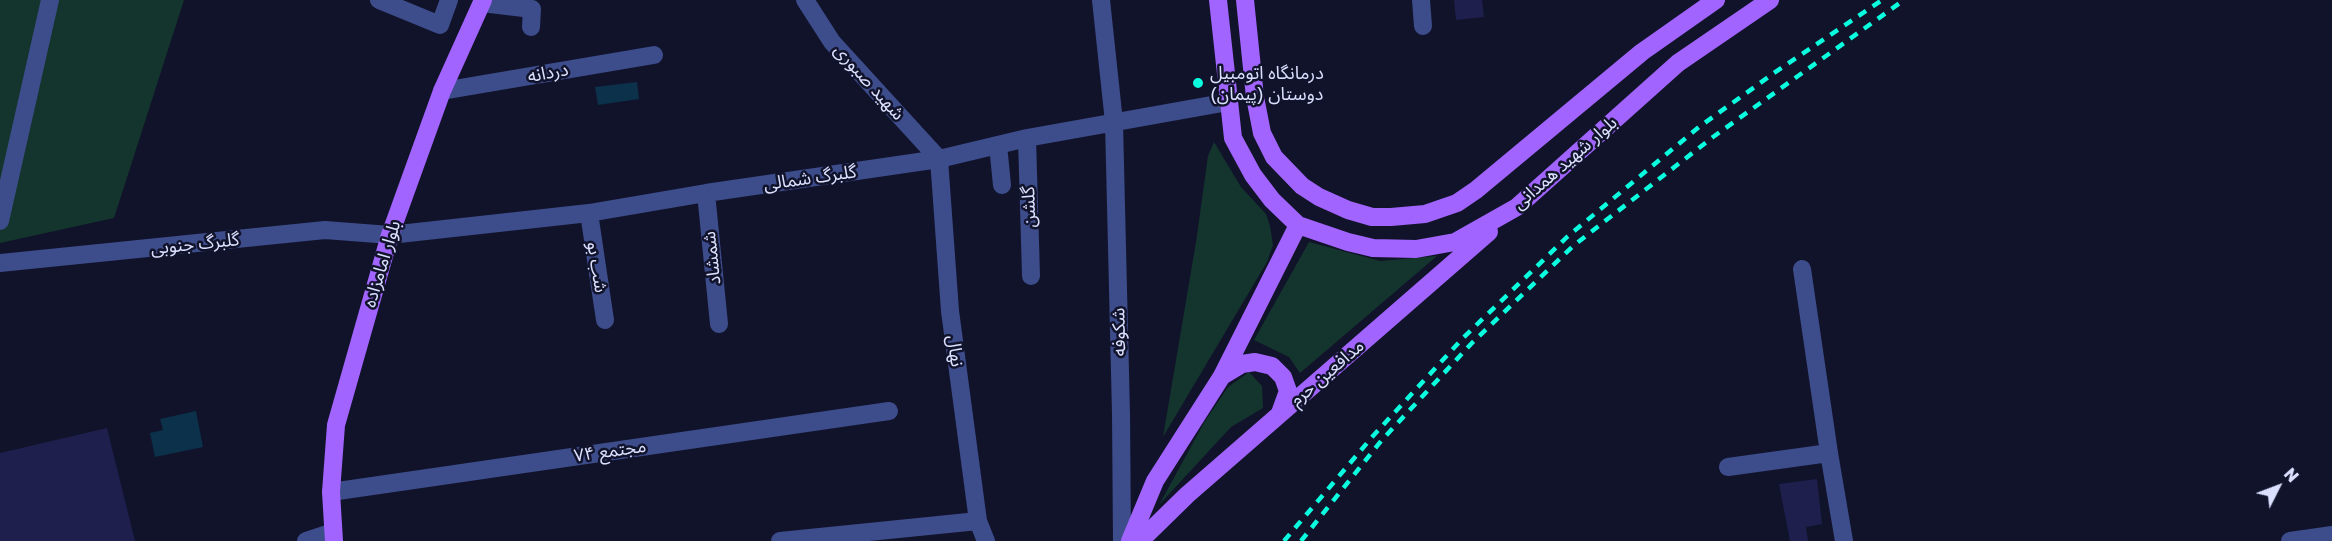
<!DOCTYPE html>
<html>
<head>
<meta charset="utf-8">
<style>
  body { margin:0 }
  #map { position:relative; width:2332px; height:541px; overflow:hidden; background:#11132b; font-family:"Golos Text",sans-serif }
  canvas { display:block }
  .north { position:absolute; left:2248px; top:457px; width:60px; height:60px; -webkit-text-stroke:4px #11132b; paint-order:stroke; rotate:48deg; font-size:16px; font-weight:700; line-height:24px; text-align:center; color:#dce0ff }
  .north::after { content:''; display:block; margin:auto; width:21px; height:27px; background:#dce0ff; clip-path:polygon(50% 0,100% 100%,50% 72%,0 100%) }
</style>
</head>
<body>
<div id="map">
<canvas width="2332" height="541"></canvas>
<div class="north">N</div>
</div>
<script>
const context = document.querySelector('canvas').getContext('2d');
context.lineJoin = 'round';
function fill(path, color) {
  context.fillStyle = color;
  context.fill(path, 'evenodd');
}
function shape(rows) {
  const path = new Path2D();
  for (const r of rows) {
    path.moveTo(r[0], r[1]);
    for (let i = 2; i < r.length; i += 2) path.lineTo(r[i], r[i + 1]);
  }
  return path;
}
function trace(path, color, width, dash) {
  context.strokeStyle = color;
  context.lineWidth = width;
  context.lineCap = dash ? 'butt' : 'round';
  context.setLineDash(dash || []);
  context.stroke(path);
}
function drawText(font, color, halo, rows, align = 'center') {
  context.font = font + ' "Golos Text","Noto Sans Arabic",sans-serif';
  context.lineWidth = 5;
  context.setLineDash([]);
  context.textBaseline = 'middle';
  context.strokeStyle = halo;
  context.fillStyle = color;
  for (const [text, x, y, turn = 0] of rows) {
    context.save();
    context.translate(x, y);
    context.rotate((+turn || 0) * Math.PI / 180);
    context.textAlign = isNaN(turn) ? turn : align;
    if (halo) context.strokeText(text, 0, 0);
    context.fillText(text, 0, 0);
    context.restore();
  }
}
const green = shape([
  [0,0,184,0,114,218,0,243],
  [1214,142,1241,187,1266,214,1270,226,1273,245,1267,262,1163,437,1196,242,1208,156],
  [1309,242,1380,261,1437,256,1300,373,1289,357,1254,340],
  [1249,372,1262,386,1263,408,1231,427,1159,505,1205,421,1228,387]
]);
const water = shape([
  [637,82,639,99,598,105,595,87],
  [196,411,203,447,155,457,150,433,163,430,160,419]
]);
const building = shape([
  [1454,0,1482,0,1484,17,1456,20],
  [107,428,135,541,0,541,0,453],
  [1817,479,1822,524,1806,527,1808,541,1790,541,1779,484]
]);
const minor = shape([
  [379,0,440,25,449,0],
  [805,0,832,42,939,159,950,311,978,521,986,541],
  [1101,0,1114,122,1121,414,1122,541],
  [1421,0,1423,26],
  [482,3,532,9,531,27],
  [442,91,654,55],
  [1027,138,1031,276],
  [998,145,1002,185],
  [706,193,719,324],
  [589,213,605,320],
  [0,221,50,0],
  [0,263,325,230,390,235,589,213,706,193,939,159,1027,138,1228,102],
  [1802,269,1829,453,1844,541],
  [1728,467,1829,453],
  [331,492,889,411],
  [306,541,333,532],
  [780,541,978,521],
  [2290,541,2332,535]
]);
const major = shape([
  [1218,0,1233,138,1253,175,1272,200,1298,225,1348,242,1373,248,1416,249,1455,242,1517,207,1678,63,1770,0],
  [1245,0,1255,97,1262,133,1274,157,1302,186,1319,197,1348,210,1372,217,1391,217,1425,214,1457,203,1476,190,1642,52,1716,0],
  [1222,376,1242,364,1255,362,1272,366,1283,377,1288,391,1280,413],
  [334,541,331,492,336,425,390,235,442,91,483,0],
  [1130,541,1155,481,1222,376,1298,225],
  [1140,541,1187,495,1489,232]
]);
const rail = shape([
  [1284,541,1373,436,1463,338,1567,237,1699,127,1774,73,1882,0],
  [1301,541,1381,441,1471,344,1573,246,1713,137,1904,0]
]);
const markers = [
  [1198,83,6,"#0afdde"]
];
const streetNames = [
  ["دردانه",548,73,-10],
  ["شهید صبوری",869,82,48],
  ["بلوار شهید همدانی",1565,163,-41],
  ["گلبرگ شمالی",810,178,-8],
  ["گلشن",1029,207,-92],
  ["گلبرگ جنوبی",195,244,-6],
  ["شمشاد",712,258,-96],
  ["بلوار امامزاده",382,264,-73],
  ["شب بو",597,267,81],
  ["شکوفه",1119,332,-91],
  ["نهال",955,351,82],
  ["مدافعین حرم",1327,373,-41],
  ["مجتمع ۷۴",610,451,-8]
];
const poiNames = [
  ["درمانگاه اتومبیل",1210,73],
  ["دوستان (پیمان)",1210,94]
];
fill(green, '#14352d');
fill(water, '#0c314a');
fill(building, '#1e1f4c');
trace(minor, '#3d4c8a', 18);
trace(major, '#a164fe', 18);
trace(rail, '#0afdde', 4.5, [9, 8]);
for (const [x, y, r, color] of markers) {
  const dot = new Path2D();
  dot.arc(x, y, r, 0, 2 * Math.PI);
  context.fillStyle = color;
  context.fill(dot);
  trace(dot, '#11132b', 2);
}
drawText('18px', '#dce0ff', '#11132b', streetNames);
drawText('18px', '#dce0ff', '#11132b', poiNames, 'left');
</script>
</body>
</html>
